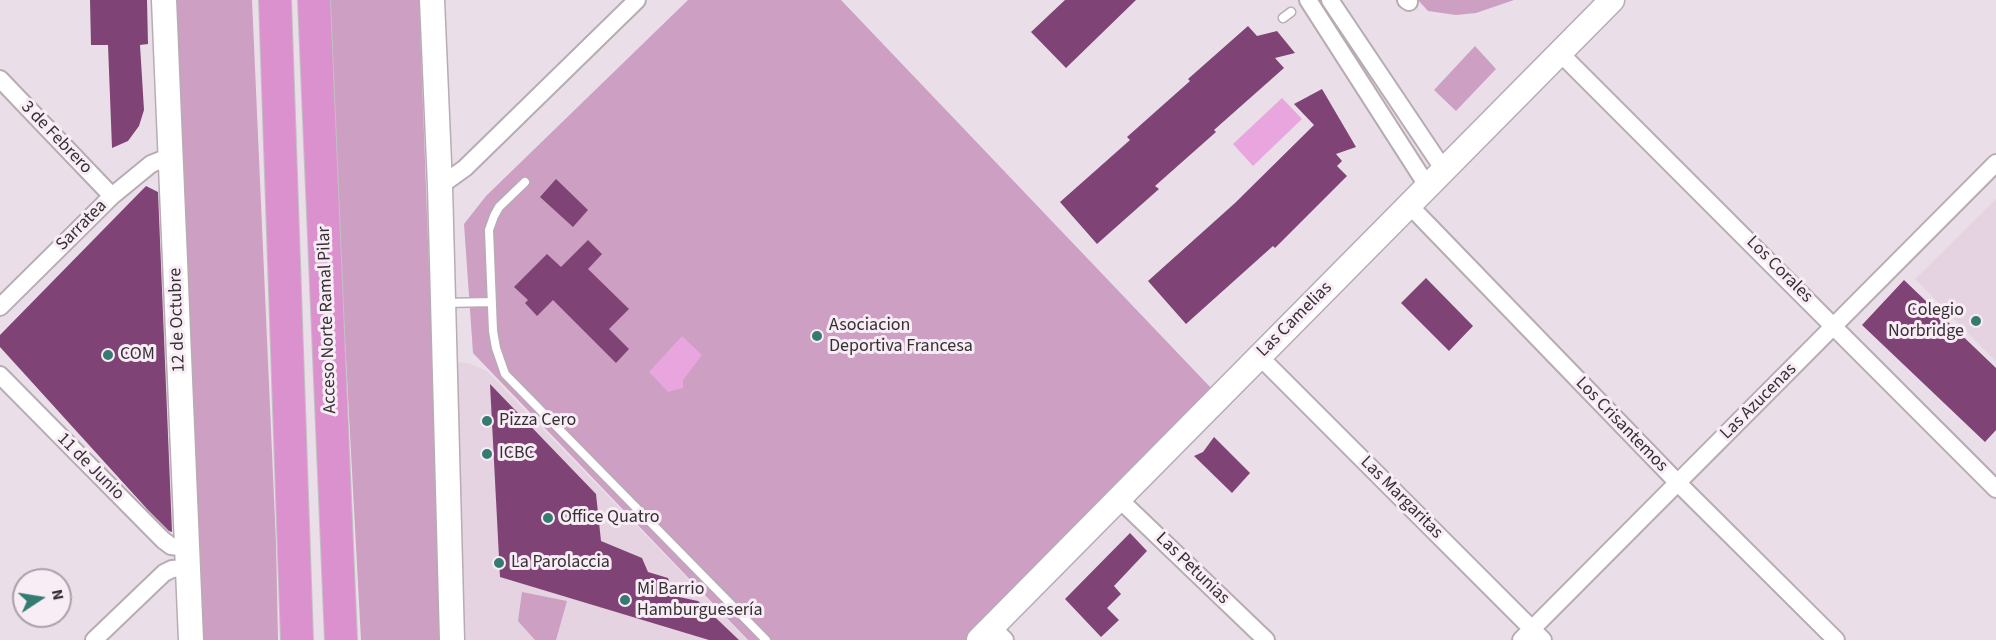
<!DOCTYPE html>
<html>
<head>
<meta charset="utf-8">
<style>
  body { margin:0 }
  #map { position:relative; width:1996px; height:640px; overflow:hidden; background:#eadfe8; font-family:"Source Sans 3",sans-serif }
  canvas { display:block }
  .north { position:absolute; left:12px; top:568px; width:60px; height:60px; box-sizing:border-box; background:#f8ecf5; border:2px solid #aaa1a8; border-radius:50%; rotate:78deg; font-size:16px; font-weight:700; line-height:24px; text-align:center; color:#353034 }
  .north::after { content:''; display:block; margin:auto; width:21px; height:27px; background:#357b72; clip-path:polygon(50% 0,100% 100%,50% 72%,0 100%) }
</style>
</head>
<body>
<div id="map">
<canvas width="1996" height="640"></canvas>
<div class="north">N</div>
</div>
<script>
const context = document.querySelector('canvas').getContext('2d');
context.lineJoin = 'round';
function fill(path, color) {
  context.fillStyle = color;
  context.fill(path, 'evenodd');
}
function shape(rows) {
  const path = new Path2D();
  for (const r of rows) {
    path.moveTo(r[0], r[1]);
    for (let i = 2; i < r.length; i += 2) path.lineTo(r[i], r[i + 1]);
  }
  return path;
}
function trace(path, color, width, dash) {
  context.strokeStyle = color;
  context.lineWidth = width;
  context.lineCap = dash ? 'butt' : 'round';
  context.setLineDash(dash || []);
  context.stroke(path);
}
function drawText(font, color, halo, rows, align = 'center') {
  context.font = font + ' "Source Sans 3",sans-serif';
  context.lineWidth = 6;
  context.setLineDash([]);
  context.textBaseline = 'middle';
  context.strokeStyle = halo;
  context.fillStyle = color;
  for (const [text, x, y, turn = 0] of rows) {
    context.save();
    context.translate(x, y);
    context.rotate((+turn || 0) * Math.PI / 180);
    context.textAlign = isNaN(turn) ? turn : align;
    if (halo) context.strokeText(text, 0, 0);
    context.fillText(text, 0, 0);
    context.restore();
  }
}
const built = shape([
  [1996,199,1996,362,1915,279],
  [453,361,471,364,487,371,747,640,459,640]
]);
const green = shape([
  [174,0,252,0,276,543,278,640,199,640],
  [330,0,419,0,440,564,441,640,361,640,335,152],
  [688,0,841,0,1212,389,967,640,748,640,473,353,464,224,486,196],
  [1418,0,1514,0,1476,13,1456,15,1428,11],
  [1475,46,1496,69,1456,111,1434,90],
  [522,592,567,601,556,640,535,640,518,621]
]);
const water = shape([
  [1282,98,1302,119,1253,166,1233,144],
  [682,336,702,355,683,380,683,388,668,392,649,372]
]);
const building = shape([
  [90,0,147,0,148,44,140,45,144,110,139,126,128,141,112,148,108,45,91,45],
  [1065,0,1136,0,1066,68,1031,32],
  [1248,26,1257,36,1277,31,1295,53,1275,58,1284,68,1214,130,1216,132,1155,186,1159,189,1097,244,1060,202,1130,140,1127,137,1190,81,1188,79],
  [1322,89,1356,147,1336,154,1342,161,1337,166,1347,176,1275,248,1273,246,1186,324,1148,281,1235,203,1314,125,1294,104],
  [556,179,588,210,573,227,540,197],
  [146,186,158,192,172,532,169,531,148,510,0,347,0,335],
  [588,240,602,254,588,269,629,309,609,329,629,349,616,363,553,300,537,316,525,303,528,300,514,287,547,254,561,267],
  [1426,278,1473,326,1449,351,1401,303],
  [1904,280,1996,368,1996,430,1985,442,1862,325],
  [490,384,596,494,601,541,642,558,648,572,668,578,674,596,698,601,739,640,709,640,500,577],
  [1214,437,1250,473,1232,493,1194,456,1203,452],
  [1130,533,1147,551,1114,586,1121,594,1107,608,1119,620,1101,637,1065,599]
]);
const lane = shape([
  [1283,18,1291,12],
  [525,182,499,207,494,216,489,230,493,331,496,348,505,374,766,640],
  [444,303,492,302]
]);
const street = shape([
  [1308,0,1428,187],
  [1330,0,1444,170],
  [1406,0,1409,2],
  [1560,53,1996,489],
  [0,79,112,196],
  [440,186,465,168,637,0],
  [1410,206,1678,483,1836,640],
  [0,307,112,196,151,164,171,156],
  [1259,356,1543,640],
  [0,375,163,540,171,546,187,548],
  [1118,498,1266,640],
  [992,627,1005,640],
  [94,640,164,573,172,569,187,568],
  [1521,640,1996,163]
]);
const secondary = shape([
  [164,0,191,640],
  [432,0,440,186,452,640],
  [979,640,1612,0]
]);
const highway = shape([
  [275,0,297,640],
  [314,0,341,640]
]);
const markers = [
  [1976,321,6,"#357b72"],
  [817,336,6,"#357b72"],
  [108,355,6,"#357b72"],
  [487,421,6,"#357b72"],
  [487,454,6,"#357b72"],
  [548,518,6,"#357b72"],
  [499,563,6,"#357b72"],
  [625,600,6,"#357b72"]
];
const streetNames = [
  ["3 de Febrero",56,138,46],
  ["Sarratea",82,226,-45],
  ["Los Corales",1779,270,45],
  ["12 de Octubre",178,320,-92],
  ["Acceso Norte Ramal Pilar",328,320,-92],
  ["Las Camelias",1295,320,-45],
  ["Las Azucenas",1759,402,-45],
  ["Los Crisantemos",1621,425,46],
  ["11 de Junio",90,467,45],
  ["Las Margaritas",1401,498,45],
  ["Las Petunias",1192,569,44]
];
const poiNames = [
  ["Colegio",1964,311,"right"],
  ["Norbridge",1964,332,"right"],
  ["Asociacion",829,326],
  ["Deportiva Francesa",829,347],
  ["COM",120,355],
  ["Pizza Cero",499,421],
  ["ICBC",499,454],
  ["Office Quatro",560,518],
  ["La Parolaccia",511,563],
  ["Mi Barrio",637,590],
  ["Hamburguesería",637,611]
];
fill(built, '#e5d3e1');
fill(green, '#cc9fc3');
fill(water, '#e9a5dd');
fill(building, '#7f4376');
trace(lane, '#b7acb4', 11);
trace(street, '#b7acb4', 20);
trace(secondary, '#b7acb4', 27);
trace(highway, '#c2c1c2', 34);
trace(lane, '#fff', 8);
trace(street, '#fff', 16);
trace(secondary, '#fff', 24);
trace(highway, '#db91ce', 32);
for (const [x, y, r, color] of markers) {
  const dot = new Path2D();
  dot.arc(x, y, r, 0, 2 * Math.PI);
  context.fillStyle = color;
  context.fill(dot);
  trace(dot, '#f8ecf5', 2);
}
drawText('18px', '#353034', '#f8ecf5', streetNames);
drawText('18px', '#353034', '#f8ecf5', poiNames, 'left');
</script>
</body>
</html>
